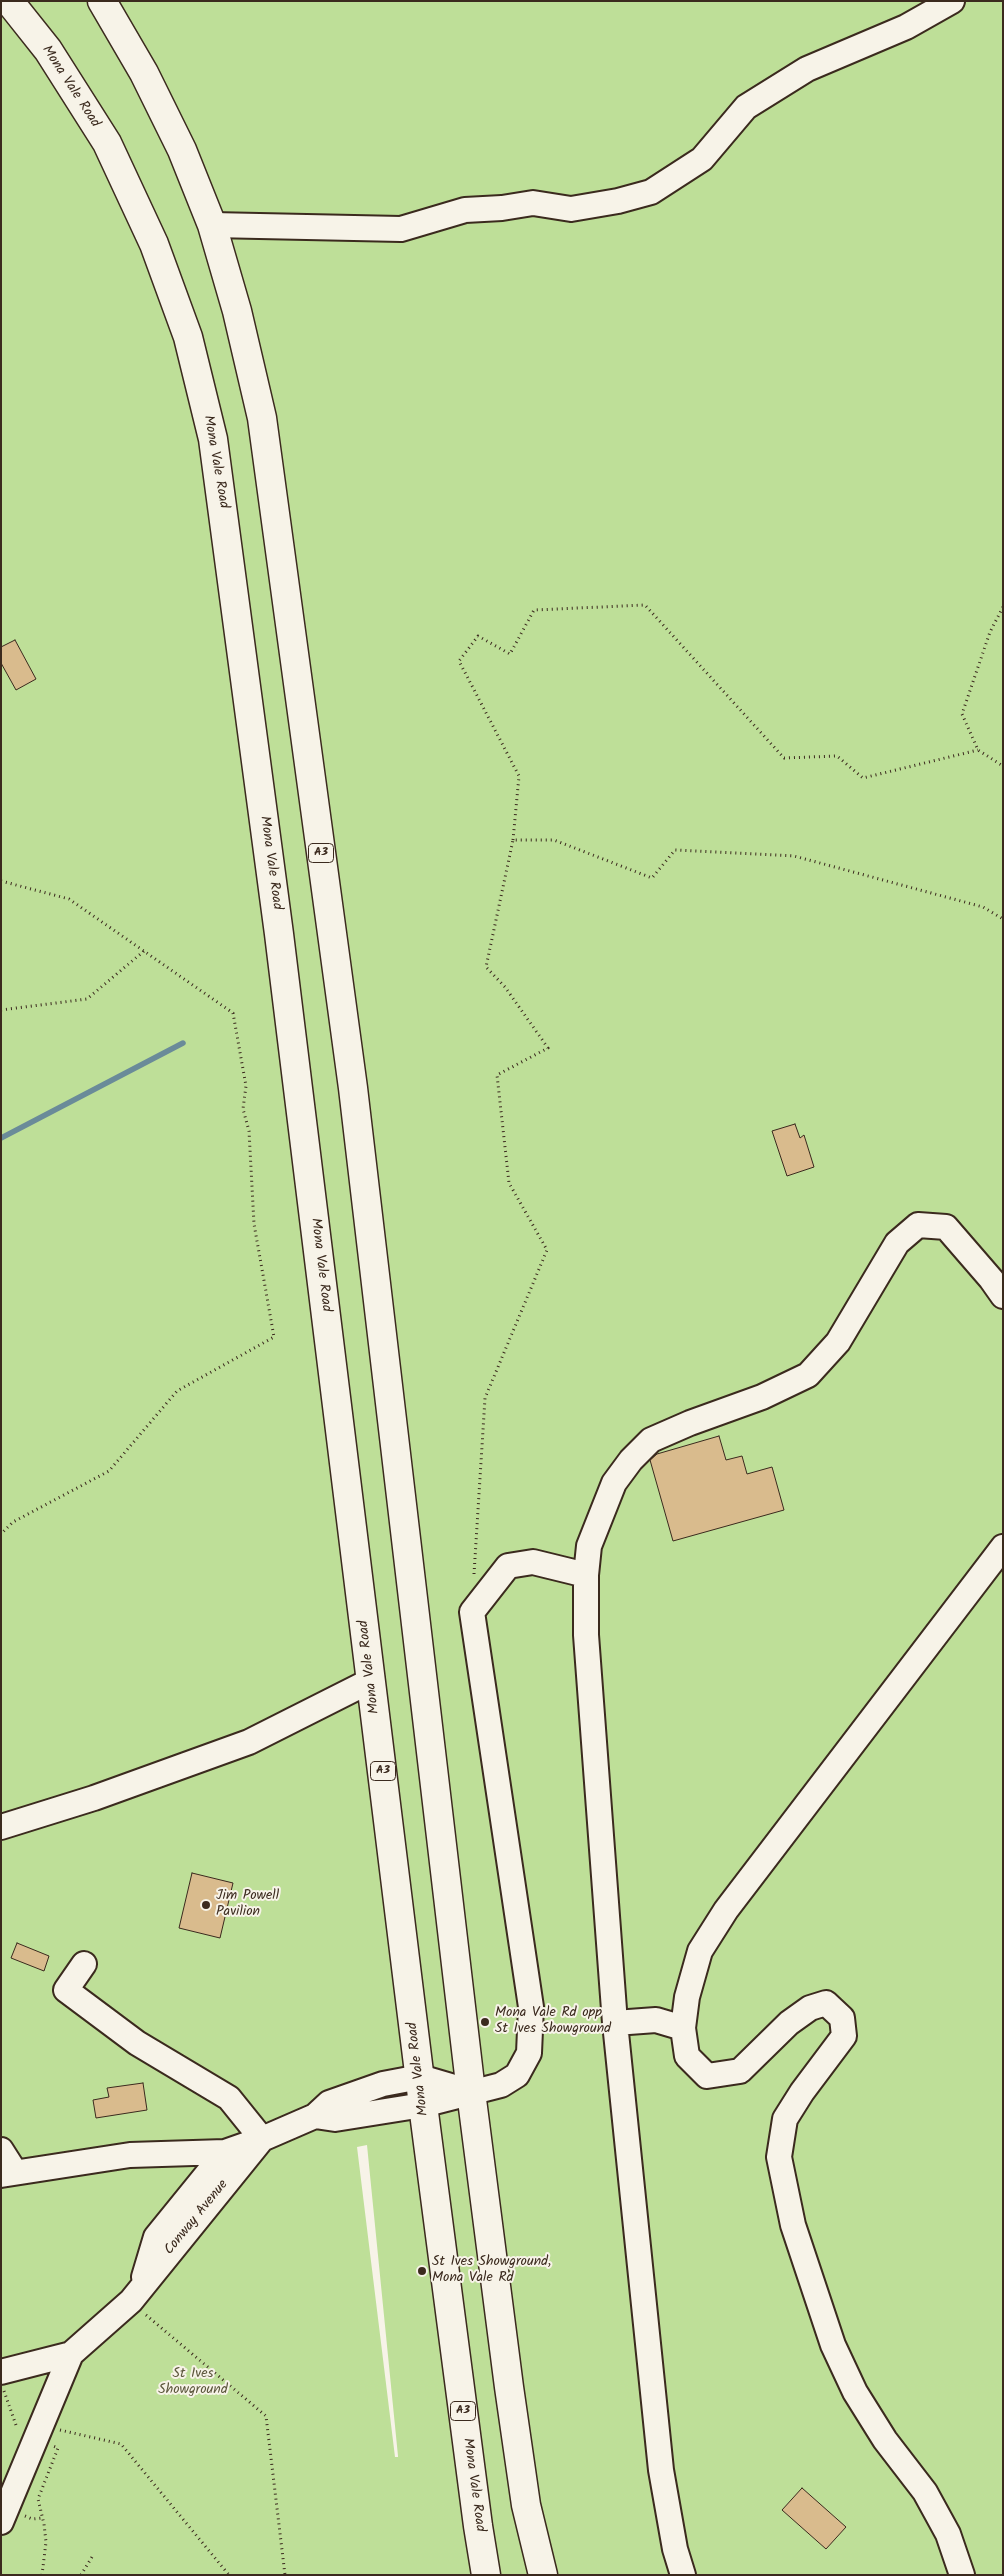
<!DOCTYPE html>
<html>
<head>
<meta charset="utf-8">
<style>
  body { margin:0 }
  #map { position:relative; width:1004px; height:2576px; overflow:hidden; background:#f7f3e8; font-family:Kalam,sans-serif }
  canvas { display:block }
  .frame { position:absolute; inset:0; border:2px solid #3b2a1e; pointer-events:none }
</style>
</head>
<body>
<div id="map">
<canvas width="1004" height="2576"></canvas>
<div class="frame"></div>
</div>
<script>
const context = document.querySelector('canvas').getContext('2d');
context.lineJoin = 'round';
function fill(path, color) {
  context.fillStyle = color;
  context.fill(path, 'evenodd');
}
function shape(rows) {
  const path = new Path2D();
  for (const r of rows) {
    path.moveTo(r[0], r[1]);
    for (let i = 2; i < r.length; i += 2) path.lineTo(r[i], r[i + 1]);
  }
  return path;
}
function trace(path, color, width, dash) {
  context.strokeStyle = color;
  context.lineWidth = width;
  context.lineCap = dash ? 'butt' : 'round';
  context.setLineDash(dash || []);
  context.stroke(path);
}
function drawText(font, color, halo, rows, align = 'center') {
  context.font = font + ' Kalam,sans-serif';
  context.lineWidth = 4;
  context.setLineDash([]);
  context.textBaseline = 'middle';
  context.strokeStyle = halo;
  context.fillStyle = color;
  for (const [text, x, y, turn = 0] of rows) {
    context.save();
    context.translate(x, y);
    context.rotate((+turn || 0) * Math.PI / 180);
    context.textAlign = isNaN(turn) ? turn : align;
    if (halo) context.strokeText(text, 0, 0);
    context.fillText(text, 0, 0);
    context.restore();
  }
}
const green = shape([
  [1,1,1003,1,1003,2575,1,2575],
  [367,2145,398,2456,398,2457,395,2457,357,2147]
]);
const stream = shape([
  [1,1138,183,1043]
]);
const building = shape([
  [15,640,36,679,16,690,1,663,1,647,15,640],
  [795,1124,800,1138,804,1135,814,1167,787,1176,772,1131,795,1124],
  [719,1436,726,1460,742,1456,747,1474,772,1467,784,1510,673,1541,650,1460,657,1454,719,1436],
  [192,1873,233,1883,220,1938,179,1928,192,1873],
  [17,1943,49,1956,44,1971,11,1958,17,1943],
  [143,2083,147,2110,96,2118,93,2100,109,2097,107,2088,143,2083],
  [802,2488,846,2527,826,2549,782,2510,802,2488]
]);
const path = shape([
  [1003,607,990,632,962,714,978,750,1003,766],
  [513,840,519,776,459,661,478,636,510,654,534,610,645,605,784,758,837,756,863,778,978,750],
  [1,881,69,899,233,1013,246,1086,243,1109,249,1131,254,1224,274,1337,177,1391,109,1471,13,1522,1,1534],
  [1,1010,87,999,144,951],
  [474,1574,485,1398,547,1250,509,1183,497,1075,548,1048,505,987,486,967,513,840,554,840,652,878,675,850,794,856,983,907,1003,919],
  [146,2315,266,2416,285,2575],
  [4,2391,17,2428],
  [60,2430,121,2444,229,2575],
  [25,2516,32,2519,42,2518],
  [42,2575,46,2542,44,2524,38,2499,58,2448,53,2446],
  [81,2575,92,2557]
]);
const minor = shape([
  [212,225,401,229,465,210,502,208,533,203,571,209,618,201,651,192,702,159,746,107,807,69,906,27,952,1],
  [1,1827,94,1798,249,1742,372,1680],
  [84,1964,66,1990,137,2043,229,2098,262,2139],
  [615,2023,656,2020,683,2028],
  [315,2116,335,2119,423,2105,501,2085,517,2075,529,2053,531,2007,472,1612,508,1566,533,1562,586,1575],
  [1,2150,15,2172],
  [1,2175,130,2155,225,2152,262,2139,315,2116,329,2103,383,2084,420,2077,471,2092],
  [144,2277,156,2237,225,2152],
  [1,2372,71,2354],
  [1,2522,71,2354,131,2301,262,2139],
  [683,2575,675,2549,661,2470,615,2023,586,1635,586,1575,589,1546,614,1483,631,1460,651,1440,690,1423,762,1397,808,1375,838,1342,897,1243,918,1225,946,1227,991,1279,1003,1296],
  [962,2575,948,2534,925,2492,885,2440,855,2392,833,2345,793,2225,779,2157,785,2119,802,2092,844,2036,842,2018,826,2003,810,2008,789,2023,740,2071,707,2076,687,2056,683,2028,687,1997,700,1951,726,1910,1003,1547]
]);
const highway = shape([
  [9,1,48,50,107,143,154,244,188,337,213,439,279,934,423,2105,478,2526,486,2575],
  [102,1,144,73,182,150,212,225,237,311,262,418,353,1088,471,2092,509,2387,526,2505,543,2575]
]);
const markers = [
  [206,1905,5,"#3b2a1e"],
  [485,2022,5,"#3b2a1e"],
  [422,2271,5,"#3b2a1e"]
];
const shields = [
  [321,853,25],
  [383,1771,25],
  [463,2411,25]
];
const shieldNames = [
  ["A3",321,853],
  ["A3",383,1771],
  ["A3",463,2411]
];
const streetNames = [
  ["Mona Vale Road",70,87,57],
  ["Mona Vale Road",215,462,80],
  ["Mona Vale Road",270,863,82],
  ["Mona Vale Road",320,1265,83],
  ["Mona Vale Road",370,1667,-97],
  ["Mona Vale Road",419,2069,-97],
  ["Conway Avenue",197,2218,-51],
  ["Mona Vale Road",473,2485,82]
];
const poiNames = [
  ["Jim Powell",216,1897],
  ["Pavilion",216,1913],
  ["Mona Vale Rd opp",495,2014],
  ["St Ives Showground",495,2030],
  ["St Ives Showground,",432,2263],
  ["Mona Vale Rd",432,2279]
];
const parkNames = [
  ["St Ives",193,2375],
  ["Showground",193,2391]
];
fill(green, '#bedf98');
trace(stream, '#6a8b99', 5.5);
fill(building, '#d9bb8d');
trace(building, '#3b2a1e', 1);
trace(minor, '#3b2a1e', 28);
trace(highway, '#3b2a1e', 31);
trace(path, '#3b2a1e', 3, [1, 4]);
trace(minor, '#f7f3e8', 24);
trace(highway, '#f7f3e8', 28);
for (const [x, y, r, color] of markers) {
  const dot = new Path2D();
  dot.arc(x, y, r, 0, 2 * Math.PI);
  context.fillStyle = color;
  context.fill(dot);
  trace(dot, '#f7f3e8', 2);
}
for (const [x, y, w] of shields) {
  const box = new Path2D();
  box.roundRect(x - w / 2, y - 9.5, w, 19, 4);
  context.fillStyle = '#f7f3e8';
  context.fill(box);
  trace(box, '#3b2a1e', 1);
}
drawText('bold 12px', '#3b2a1e', null, shieldNames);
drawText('14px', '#3b2a1e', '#f7f3e8', streetNames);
drawText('14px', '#3b2a1e', '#f7f3e8', poiNames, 'left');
drawText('14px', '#5c573c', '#f7f3e8', parkNames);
</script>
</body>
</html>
